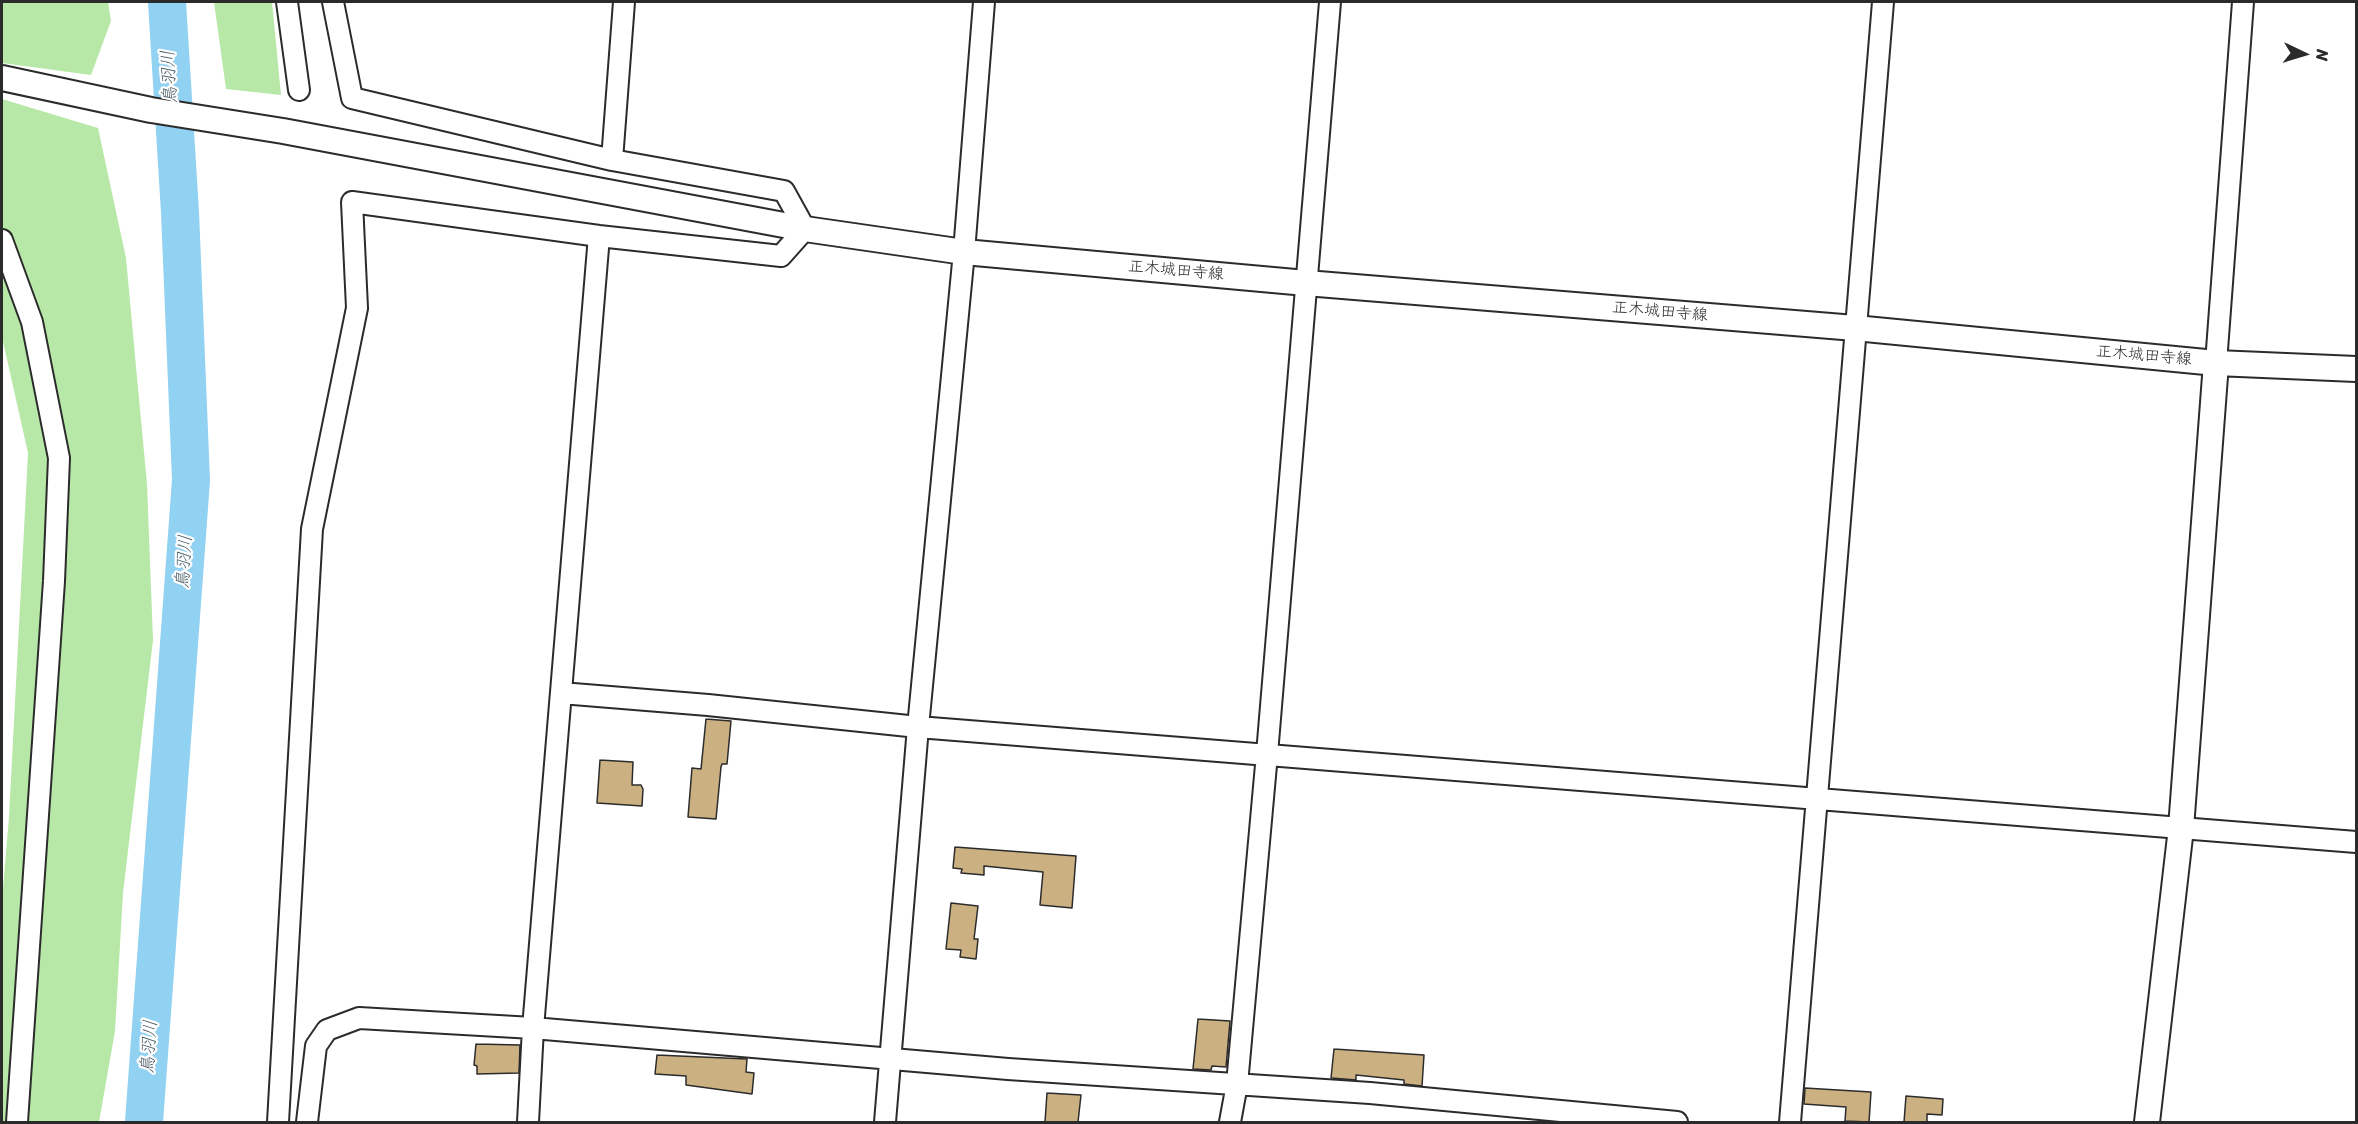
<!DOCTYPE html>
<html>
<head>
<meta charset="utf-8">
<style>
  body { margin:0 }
  #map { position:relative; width:2358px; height:1124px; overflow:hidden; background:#fff; font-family:Sriracha,sans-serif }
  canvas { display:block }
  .frame { position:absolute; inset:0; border:3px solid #2b2b2b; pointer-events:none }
  .north { position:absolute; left:2274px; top:24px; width:60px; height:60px; -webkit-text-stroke:4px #fff; paint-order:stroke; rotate:94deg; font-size:16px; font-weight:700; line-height:24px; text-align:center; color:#2b2b2b }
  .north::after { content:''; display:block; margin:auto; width:21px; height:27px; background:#2b2b2b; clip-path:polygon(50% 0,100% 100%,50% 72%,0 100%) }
</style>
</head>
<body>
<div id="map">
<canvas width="2358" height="1124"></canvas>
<div class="frame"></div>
<div class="north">N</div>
</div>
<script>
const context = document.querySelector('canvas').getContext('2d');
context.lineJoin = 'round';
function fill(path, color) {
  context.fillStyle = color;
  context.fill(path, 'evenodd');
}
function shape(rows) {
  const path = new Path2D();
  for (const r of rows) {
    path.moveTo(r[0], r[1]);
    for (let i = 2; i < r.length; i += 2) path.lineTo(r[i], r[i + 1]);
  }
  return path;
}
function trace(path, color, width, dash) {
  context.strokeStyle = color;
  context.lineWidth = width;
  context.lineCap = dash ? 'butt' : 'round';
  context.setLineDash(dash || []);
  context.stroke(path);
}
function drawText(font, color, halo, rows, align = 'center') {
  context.font = font + ' Sriracha,"Klee One",sans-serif';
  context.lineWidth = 4.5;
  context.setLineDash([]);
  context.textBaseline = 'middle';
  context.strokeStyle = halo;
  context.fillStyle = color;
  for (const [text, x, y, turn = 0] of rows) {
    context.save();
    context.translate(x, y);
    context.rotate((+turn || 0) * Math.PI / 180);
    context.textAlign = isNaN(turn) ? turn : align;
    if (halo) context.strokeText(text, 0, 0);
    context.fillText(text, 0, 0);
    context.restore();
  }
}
const green = shape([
  [2,2,108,2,111,21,91,75,2,63],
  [214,2,272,2,281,95,226,89],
  [2,99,98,128,126,258,135,356,147,484,153,640,123,893,115,1031,99,1122,2,1122,2,900,9,817,28,453,2,337]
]);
const river = shape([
  [144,1122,191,480,180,212,167,2]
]);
const building = shape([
  [706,719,731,721,727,764,722,764,721,767,716,819,688,817,692,768,701,769,706,719],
  [600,760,633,762,632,785,641,785,643,789,642,806,597,803,600,760],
  [955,847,1076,856,1072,908,1040,905,1043,872,984,866,984,875,961,873,962,869,953,868,955,847],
  [951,903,978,906,974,939,978,939,976,959,960,957,961,950,946,949,951,903],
  [1198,1019,1230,1021,1226,1067,1212,1066,1211,1070,1193,1069,1198,1019],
  [476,1044,520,1045,519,1073,477,1074,477,1066,474,1065,476,1044],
  [1334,1049,1424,1055,1422,1086,1404,1084,1404,1080,1356,1075,1356,1080,1331,1078,1334,1049],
  [657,1055,747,1059,746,1072,754,1073,752,1094,686,1085,686,1076,655,1074,657,1055],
  [1805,1088,1871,1092,1869,1122,1845,1121,1846,1107,1804,1104,1805,1088],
  [1047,1093,1081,1095,1078,1122,1045,1122,1047,1093],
  [1906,1096,1943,1099,1942,1115,1927,1114,1927,1122,1904,1122,1906,1096]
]);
const minor = shape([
  [287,2,299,90],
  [612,160,624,2],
  [2,240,32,322,59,458,54,581,17,1122],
  [2216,363,2243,2],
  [561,693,708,705,918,727,2356,842],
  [278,1122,312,529,357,308,352,202,599,236,781,256,805,229,784,191,612,160,352,98,333,2],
  [307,1122,316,1046,327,1030,359,1018,533,1028,1008,1069,1370,1093,1677,1122],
  [528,1122,533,1028,599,236],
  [885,1122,918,727,964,252,984,2],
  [1230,1122,1237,1084,1267,754,1330,2],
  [1790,1122,1883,2]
]);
const tertiary = shape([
  [2,78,151,110,283,131,805,229,964,252,1306,283,1855,328,2216,363,2356,369],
  [2147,1122,2181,828,2216,363]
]);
const streetNames = [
  ["正木城田寺線",1176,271,5],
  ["正木城田寺線",1660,312,5],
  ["正木城田寺線",2144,356,5]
];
const waterNames = [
  ["鳥羽川",170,77,-93],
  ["鳥羽川",185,562,-86],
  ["鳥羽川",150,1047,-86]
];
fill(green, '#b7e8a7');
trace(river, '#91d1f2', 38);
fill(building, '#cbb182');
trace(building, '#2b2b2b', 1.5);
trace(minor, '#2b2b2b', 24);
trace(tertiary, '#2b2b2b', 28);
trace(minor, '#fff', 20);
trace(tertiary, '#fff', 24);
drawText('16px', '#2b2b2b', '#fff', streetNames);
drawText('italic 18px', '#4a5d67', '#fff', waterNames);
</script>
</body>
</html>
